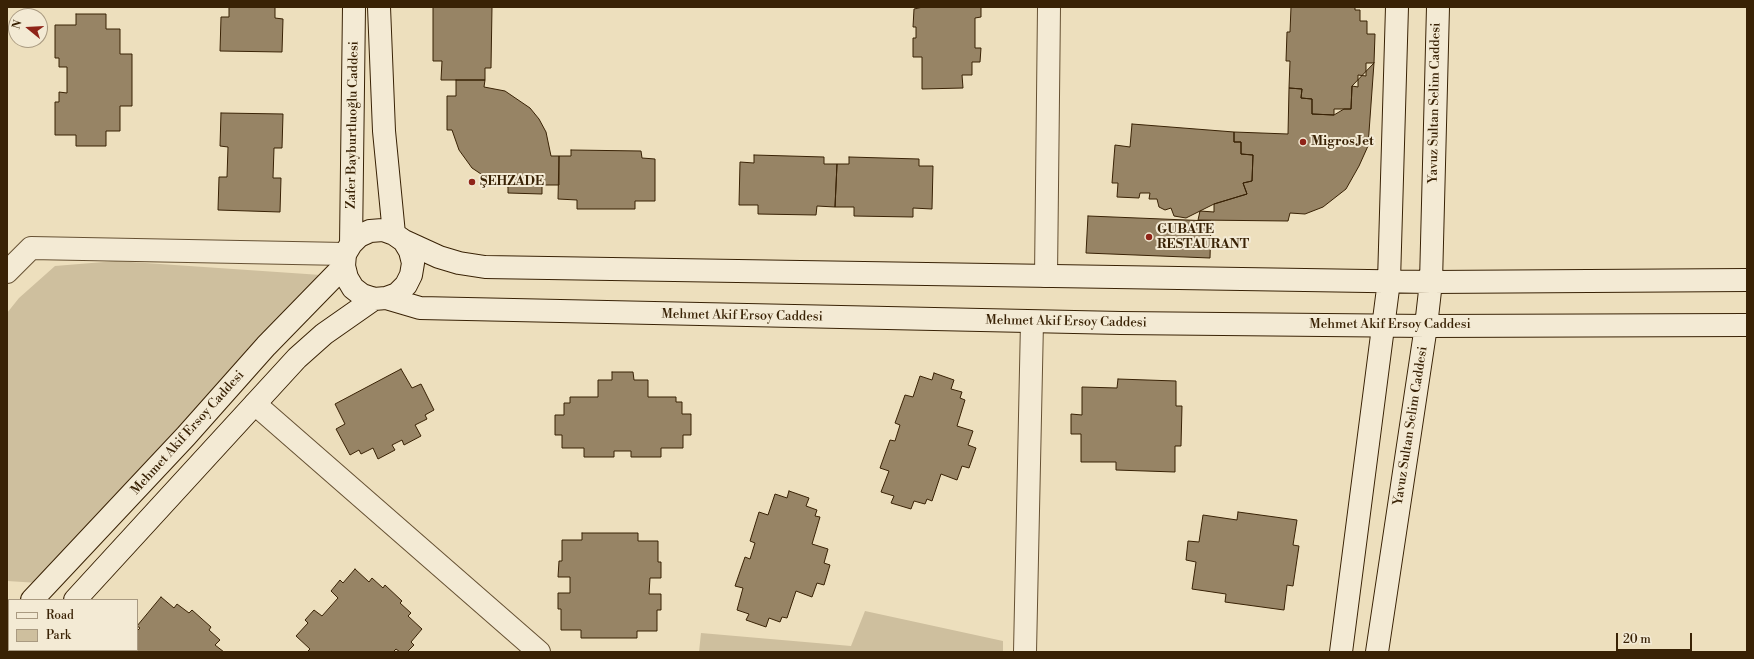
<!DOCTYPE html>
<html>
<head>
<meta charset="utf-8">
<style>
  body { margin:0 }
  #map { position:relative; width:1754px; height:659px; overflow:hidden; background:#eddfbd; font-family:"Libre Bodoni",serif }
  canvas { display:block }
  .frame { position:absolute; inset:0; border:8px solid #392205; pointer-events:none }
  .legend { position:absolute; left:8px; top:599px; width:130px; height:52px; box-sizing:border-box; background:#f3ead4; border:1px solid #a99a81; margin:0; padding:5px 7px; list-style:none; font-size:12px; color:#392205 }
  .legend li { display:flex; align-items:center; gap:8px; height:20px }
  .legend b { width:20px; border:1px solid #a99a81 }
  .north { position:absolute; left:8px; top:8px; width:40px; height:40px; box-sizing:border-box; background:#f3ead4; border:1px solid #a99a81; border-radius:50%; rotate:288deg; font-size:11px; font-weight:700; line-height:16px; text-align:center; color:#392205 }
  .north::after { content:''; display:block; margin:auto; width:14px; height:18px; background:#8f2418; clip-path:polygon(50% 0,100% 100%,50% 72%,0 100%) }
  .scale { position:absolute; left:1616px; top:633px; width:76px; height:18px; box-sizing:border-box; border:2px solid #392205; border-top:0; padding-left:5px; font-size:12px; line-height:14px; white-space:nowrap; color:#392205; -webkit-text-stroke:3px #f3ead4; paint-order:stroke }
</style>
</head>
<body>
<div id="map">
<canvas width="1754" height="659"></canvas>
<div class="frame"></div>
<ul class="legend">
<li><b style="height:5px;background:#f3ead4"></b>Road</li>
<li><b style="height:11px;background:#cebf9e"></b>Park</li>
</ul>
<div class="north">N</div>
<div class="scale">20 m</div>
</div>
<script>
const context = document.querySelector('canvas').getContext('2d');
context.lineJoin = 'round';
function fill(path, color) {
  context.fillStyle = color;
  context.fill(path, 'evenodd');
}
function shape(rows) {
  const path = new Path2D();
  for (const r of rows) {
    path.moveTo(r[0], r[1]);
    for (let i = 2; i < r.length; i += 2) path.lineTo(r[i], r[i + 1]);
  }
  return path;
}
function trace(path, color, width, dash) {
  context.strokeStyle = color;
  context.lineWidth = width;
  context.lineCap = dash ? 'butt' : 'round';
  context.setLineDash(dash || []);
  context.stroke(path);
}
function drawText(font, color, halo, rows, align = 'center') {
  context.font = font + ' "Libre Bodoni",serif';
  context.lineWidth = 4;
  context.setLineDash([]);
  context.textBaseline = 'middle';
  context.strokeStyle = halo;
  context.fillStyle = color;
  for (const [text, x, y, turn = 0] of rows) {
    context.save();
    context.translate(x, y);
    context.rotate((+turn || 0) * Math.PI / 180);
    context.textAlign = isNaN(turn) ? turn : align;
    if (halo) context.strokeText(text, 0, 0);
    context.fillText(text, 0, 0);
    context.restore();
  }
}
const green = shape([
  [116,261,321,275,39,583,7,581,7,313,19,298,55,266],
  [865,611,1003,641,1003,652,699,652,701,633,851,646]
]);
const building = shape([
  [229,7,275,7,275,18,283,19,282,52,220,51,221,17,229,17,229,7],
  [433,7,492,7,491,68,485,68,485,80,441,80,442,61,433,61,433,7],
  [923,7,981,7,981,17,975,18,975,48,981,48,980,62,972,62,972,75,962,75,963,88,922,89,922,57,913,57,913,38,916,38,916,27,913,27,914,9,923,7],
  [1291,7,1355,7,1355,10,1360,10,1360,21,1367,21,1367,34,1375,34,1374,63,1366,63,1366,76,1358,75,1358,87,1352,86,1351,109,1334,109,1334,115,1312,114,1312,99,1301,98,1302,89,1289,88,1290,61,1286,61,1287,32,1290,32,1291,7],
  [76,14,106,14,106,29,120,29,120,54,132,54,132,106,120,106,120,131,106,131,106,146,76,146,76,135,55,135,55,102,59,102,59,92,67,93,67,67,59,67,59,58,55,58,55,25,76,25,76,14],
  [1374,63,1368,146,1359,166,1346,189,1323,207,1305,214,1290,213,1288,221,1198,220,1200,211,1214,204,1247,194,1243,183,1252,181,1253,155,1241,154,1241,142,1234,142,1234,132,1288,134,1289,88,1302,89,1301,98,1312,99,1312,114,1334,115,1344,109,1351,109,1352,86,1374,63],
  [456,80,485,80,484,87,505,91,530,108,539,119,546,132,551,156,559,156,559,185,542,185,542,194,508,193,508,187,490,180,472,168,459,150,452,130,447,130,447,96,456,96,456,80],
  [221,113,283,114,282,148,274,148,273,178,281,178,280,212,218,210,219,177,227,177,228,147,220,146,221,113],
  [1132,124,1234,132,1234,142,1241,142,1241,154,1253,155,1252,181,1243,183,1247,194,1214,204,1214,212,1200,211,1186,218,1174,216,1171,208,1165,210,1159,207,1157,199,1149,199,1150,193,1140,193,1139,198,1117,197,1118,183,1112,183,1115,145,1130,147,1132,124],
  [571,150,641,151,642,158,655,159,655,201,635,201,635,209,577,209,577,200,558,199,559,156,571,156,571,150],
  [754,155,824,157,824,164,837,164,835,207,817,206,816,215,758,214,758,205,739,205,740,162,754,163,754,155],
  [849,157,919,159,919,166,933,166,932,209,913,208,913,217,854,216,854,207,835,207,837,164,849,164,849,157],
  [1088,216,1211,221,1210,258,1086,253,1088,216],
  [401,369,412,388,421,384,434,410,425,415,427,419,415,425,421,436,404,445,402,440,392,445,395,450,378,459,373,448,361,454,359,450,350,455,336,429,345,424,335,404,401,369],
  [612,372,633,372,634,380,648,380,648,397,676,397,676,402,682,402,682,414,691,414,691,435,683,435,683,448,661,448,661,457,631,457,631,451,614,451,614,457,584,457,584,448,562,448,562,435,555,435,555,415,564,415,564,403,570,403,570,397,598,397,598,380,612,380,612,372],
  [934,373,954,380,951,389,962,392,960,398,965,400,957,426,973,431,968,445,976,448,969,468,962,466,957,480,941,474,932,501,927,499,925,504,914,501,911,509,891,503,894,496,881,492,889,471,880,468,890,440,895,441,900,425,895,423,905,395,913,397,920,376,932,380,934,373],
  [1118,379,1176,381,1176,406,1182,406,1181,446,1175,446,1175,472,1116,470,1116,462,1081,462,1081,434,1071,434,1071,414,1082,415,1082,387,1117,388,1118,379],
  [789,491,809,498,806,506,817,510,815,516,820,517,812,544,828,549,824,563,830,565,824,585,817,583,812,597,796,591,787,618,782,617,780,622,769,618,766,627,746,620,749,614,737,610,743,588,735,586,745,557,750,559,755,543,750,541,759,512,768,515,775,494,787,498,789,491],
  [1238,512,1297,520,1293,545,1299,546,1293,586,1287,585,1284,610,1225,602,1226,594,1192,589,1196,562,1186,560,1188,541,1199,542,1203,515,1237,520,1238,512],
  [582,533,638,533,638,541,658,541,658,562,661,562,661,578,650,578,649,594,661,594,661,610,657,610,657,631,637,631,637,638,581,638,581,630,561,630,561,609,558,609,558,593,570,593,570,577,558,577,559,561,562,561,562,540,582,540,582,533],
  [355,569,369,582,372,578,383,588,385,585,402,601,400,603,411,613,408,616,422,629,411,642,414,645,407,652,400,652,396,649,393,652,307,652,310,649,296,636,308,623,305,620,314,610,322,616,338,598,331,591,340,580,343,583,355,569],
  [161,597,174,608,177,604,189,613,192,610,211,627,209,630,220,640,215,645,224,652,114,652,116,650,137,650,137,631,140,628,137,626,161,597]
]);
const street = shape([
  [7,272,31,248,345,254],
  [1046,276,1049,7],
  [255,404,539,652],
  [1025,652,1032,322]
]);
const secondary = shape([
  [379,7,384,131,394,234],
  [404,241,439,257,459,263,485,267,1431,282,1747,280],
  [351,244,354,7],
  [386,298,397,294,406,285,411,275,413,263,410,251,404,241,394,234,383,230,370,231,359,236,351,244,345,254,344,266,347,278,353,288,362,295,374,299,386,298,420,308,1121,323,1426,326,1747,325],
  [32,600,186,436,266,346,344,266],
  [75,600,297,358,324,334,374,299],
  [7,626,9,624],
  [28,652,29,650],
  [1341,652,1389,281,1397,7],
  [1377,652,1426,326,1431,282,1438,7]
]);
const markers = [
  [1303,142,4,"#8f2418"],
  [472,182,4,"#8f2418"],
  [1149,237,4,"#8f2418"]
];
const streetNames = [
  ["Yavuz Sultan Selim Caddesi",1435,103,-89],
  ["Zafer Bayburtluoğlu Caddesi",353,125,-89],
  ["Mehmet Akif Ersoy Caddesi",742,316,1],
  ["Mehmet Akif Ersoy Caddesi",1066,322,1],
  ["Mehmet Akif Ersoy Caddesi",1390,325],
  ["Yavuz Sultan Selim Caddesi",1411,426,-81],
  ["Mehmet Akif Ersoy Caddesi",188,433,-48]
];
const poiNames = [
  ["Migros Jet",1311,142],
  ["ŞEHZADE",480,182],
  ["GUBATE",1157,230],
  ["RESTAURANT",1157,245]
];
fill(green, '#cebf9e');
fill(building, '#978465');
trace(building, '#392205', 1);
trace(street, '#665133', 24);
trace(secondary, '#392205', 24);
trace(street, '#f3ead4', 22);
trace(secondary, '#f3ead4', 22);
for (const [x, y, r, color] of markers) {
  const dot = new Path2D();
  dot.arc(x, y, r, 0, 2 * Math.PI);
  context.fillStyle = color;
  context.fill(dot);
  trace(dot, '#f3ead4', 1.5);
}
drawText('13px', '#392205', '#f3ead4', streetNames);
drawText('bold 13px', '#392205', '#f3ead4', poiNames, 'left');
</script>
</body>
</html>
